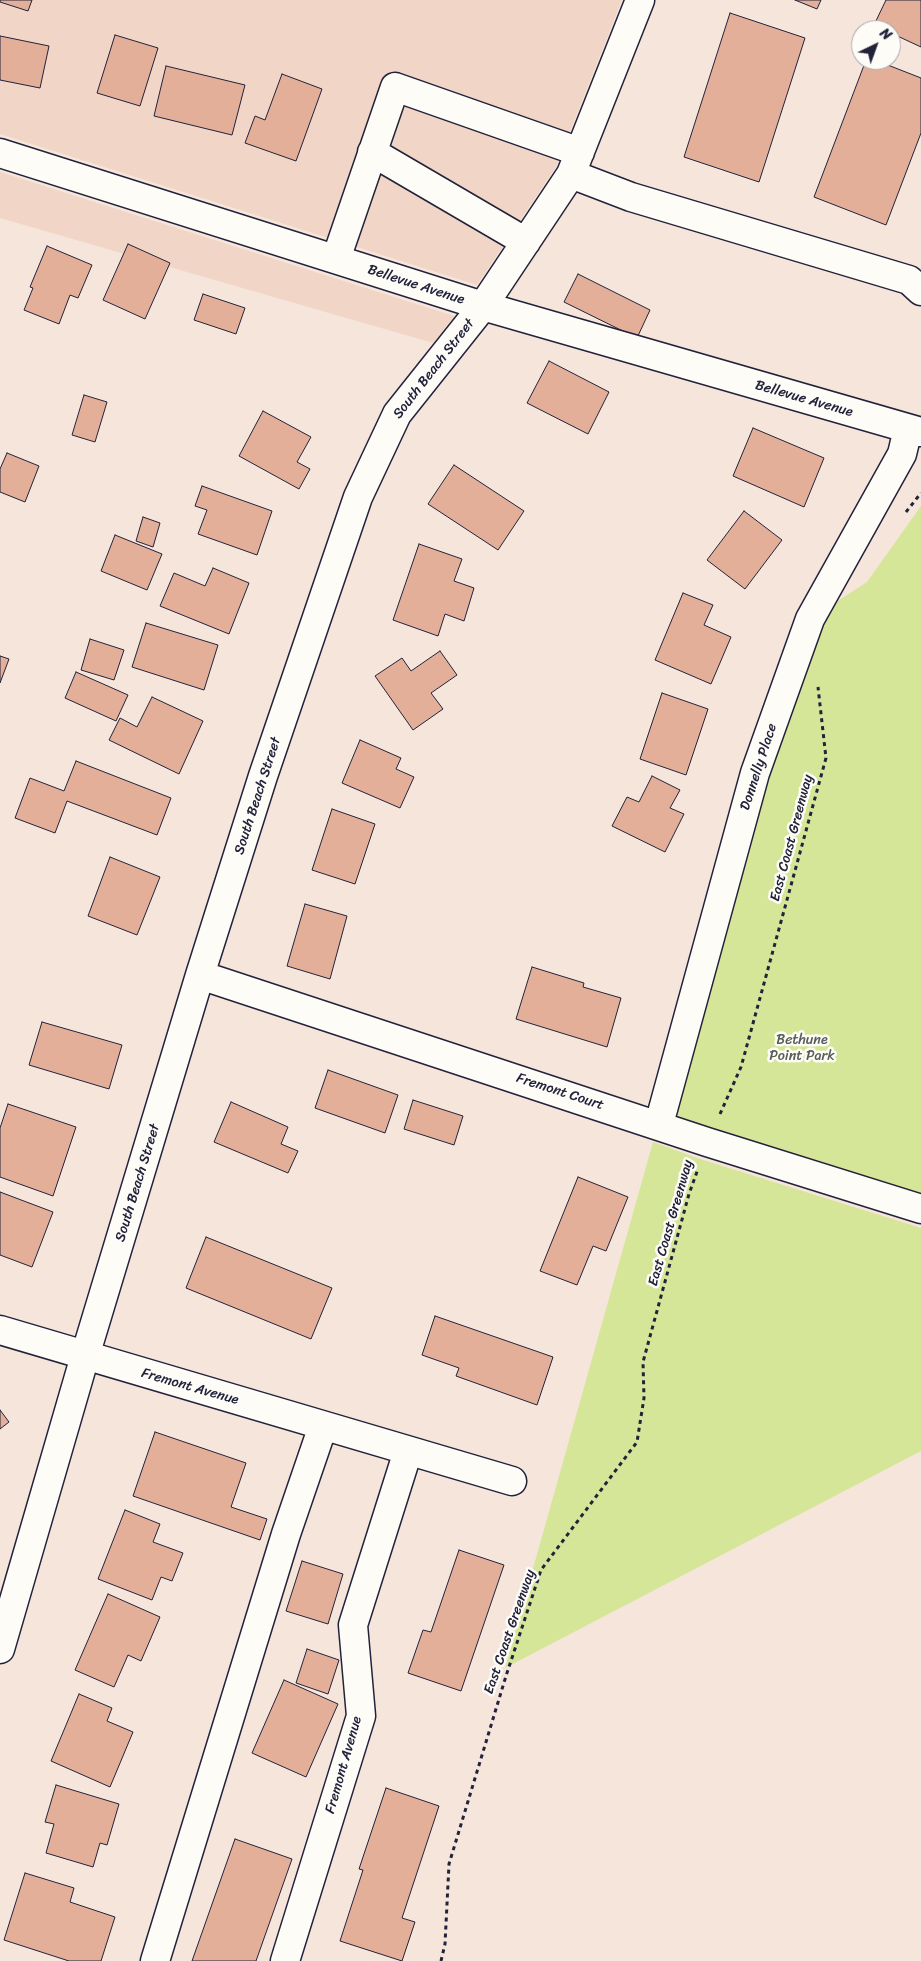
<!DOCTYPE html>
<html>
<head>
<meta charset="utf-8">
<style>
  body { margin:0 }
  #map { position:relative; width:921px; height:1961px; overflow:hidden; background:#f6e5db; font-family:Sriracha,sans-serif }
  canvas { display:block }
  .north { position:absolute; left:851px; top:20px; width:50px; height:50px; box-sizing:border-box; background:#fdfcf7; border:1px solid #a5a5ac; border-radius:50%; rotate:42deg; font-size:14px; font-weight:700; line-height:20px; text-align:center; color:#22223b }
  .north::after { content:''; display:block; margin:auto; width:18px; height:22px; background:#22223b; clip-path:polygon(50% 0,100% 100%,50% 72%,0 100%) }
</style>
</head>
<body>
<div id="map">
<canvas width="921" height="1961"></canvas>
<div class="north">N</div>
</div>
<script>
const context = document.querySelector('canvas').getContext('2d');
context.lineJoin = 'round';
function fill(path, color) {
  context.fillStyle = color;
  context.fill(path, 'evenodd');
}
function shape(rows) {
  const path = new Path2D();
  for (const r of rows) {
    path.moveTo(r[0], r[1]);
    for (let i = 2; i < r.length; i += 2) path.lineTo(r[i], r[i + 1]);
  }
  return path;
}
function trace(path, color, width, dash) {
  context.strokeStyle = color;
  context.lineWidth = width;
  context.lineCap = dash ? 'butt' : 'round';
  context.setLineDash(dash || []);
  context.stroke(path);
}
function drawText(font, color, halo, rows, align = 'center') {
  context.font = font + ' Sriracha,sans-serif';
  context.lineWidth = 5;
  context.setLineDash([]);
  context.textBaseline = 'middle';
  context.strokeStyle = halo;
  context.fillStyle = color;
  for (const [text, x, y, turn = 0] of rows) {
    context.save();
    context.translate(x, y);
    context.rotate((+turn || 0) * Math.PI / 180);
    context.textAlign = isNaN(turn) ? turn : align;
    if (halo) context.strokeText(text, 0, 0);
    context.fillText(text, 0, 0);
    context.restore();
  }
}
const built = shape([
  [0,0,622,0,556,167,477,285,0,134],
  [0,172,454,316,433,343,0,218]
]);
const green = shape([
  [921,506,921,1212,659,1124,810,619,867,582],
  [653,1142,700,1159,921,1228,921,1451,505,1668]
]);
const building = shape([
  [0,0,32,0,28,11,0,2,0,0],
  [795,0,821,0,817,9,795,0],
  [886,0,921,0,921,47,891,33,891,30,884,30,874,25,886,0],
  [730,13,805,38,759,182,684,157,730,13],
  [115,35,158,48,140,106,97,93,115,35],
  [0,36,49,46,40,88,0,80,0,36],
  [866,60,875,60,921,78,921,133,886,225,814,197,866,60],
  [166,66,245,85,232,135,154,116,166,66],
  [282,74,322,89,296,161,245,143,255,116,265,120,282,74],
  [128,244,170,263,145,319,103,300,128,244],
  [47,246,92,265,78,298,70,295,59,324,24,310,33,288,30,287,47,246],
  [578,274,650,310,637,338,564,302,578,274],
  [203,294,245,308,236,334,194,320,203,294],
  [549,361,609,392,588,434,527,403,549,361],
  [84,395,107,402,95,442,72,435,84,395],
  [263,411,311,437,297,462,310,469,299,489,239,456,263,411],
  [753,428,824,458,804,507,733,476,753,428],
  [7,453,39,466,25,502,0,492,0,469,7,453],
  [454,465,524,511,498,550,428,504,454,465],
  [202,486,272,511,257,555,198,534,207,510,195,506,202,486],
  [744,511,782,540,745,589,707,560,744,511],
  [143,517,160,523,153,547,136,541,143,517],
  [115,535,162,554,147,590,101,571,115,535],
  [419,544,462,559,454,581,474,588,464,621,445,614,438,636,393,620,419,544],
  [213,568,249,583,229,634,160,606,174,573,205,586,213,568],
  [683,593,713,605,704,625,731,637,711,684,655,660,683,593],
  [146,623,218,645,204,690,132,667,146,623],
  [90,639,124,650,114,680,81,670,90,639],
  [440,651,457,675,431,693,443,709,413,730,375,676,402,658,411,671,440,651],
  [0,656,9,659,0,683,0,656],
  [76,672,128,695,116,721,65,698,76,672],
  [662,693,708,709,686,775,640,759,662,693],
  [152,697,203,721,179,774,109,740,120,718,137,727,152,697],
  [360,740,401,758,396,769,414,777,400,808,342,783,360,740],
  [76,761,171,798,157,835,67,801,55,833,15,818,30,778,64,791,76,761],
  [652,776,680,790,670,808,684,814,665,852,612,826,627,797,639,802,652,776],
  [332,809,375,824,355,884,312,870,332,809],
  [110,857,160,877,137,935,88,916,110,857],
  [305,904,347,916,330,979,287,966,305,904],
  [532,967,584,983,583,987,621,998,607,1047,516,1019,532,967],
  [42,1022,122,1045,109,1089,29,1065,42,1022],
  [328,1070,398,1095,385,1133,315,1108,328,1070],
  [413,1100,463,1116,454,1145,404,1129,413,1100],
  [231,1102,288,1127,281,1144,298,1151,288,1173,214,1142,231,1102],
  [8,1104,76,1127,53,1196,0,1177,0,1128,8,1104],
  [578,1177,628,1197,606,1251,593,1246,577,1285,540,1271,578,1177],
  [0,1192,53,1212,32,1267,0,1255,0,1192],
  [206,1237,332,1288,311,1339,186,1288,206,1237],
  [435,1316,553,1357,537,1405,456,1376,459,1368,422,1355,435,1316],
  [0,1410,9,1422,0,1429,0,1410],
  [155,1432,246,1463,231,1507,267,1519,260,1540,133,1496,155,1432],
  [125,1510,160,1524,153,1542,183,1553,172,1581,161,1577,152,1600,98,1579,125,1510],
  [459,1550,504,1565,461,1691,408,1673,423,1630,431,1632,459,1550],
  [302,1561,343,1574,328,1624,286,1611,302,1561],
  [108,1594,160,1617,141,1661,128,1655,114,1687,75,1670,108,1594],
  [307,1649,339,1660,328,1694,296,1683,307,1649],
  [284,1680,338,1704,306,1777,252,1753,284,1680],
  [79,1694,112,1708,107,1721,133,1732,110,1787,51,1761,79,1694],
  [56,1785,119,1804,107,1845,100,1843,93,1867,46,1853,54,1824,45,1822,56,1785],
  [386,1788,439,1806,402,1918,415,1922,402,1961,340,1941,363,1870,359,1869,386,1788],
  [235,1839,292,1859,256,1961,192,1961,235,1839],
  [25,1873,74,1888,70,1902,115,1917,101,1961,69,1961,4,1940,25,1873]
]);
const path = shape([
  [906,512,921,493],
  [720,1114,741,1067,826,758,818,687],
  [441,1961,445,1944,449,1864,506,1676,541,1570,637,1442,644,1398,643,1362,689,1194,698,1169]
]);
const minor = shape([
  [372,152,526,242],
  [0,153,483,306,921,432],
  [571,174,631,197,909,280,921,291],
  [336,259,395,87,580,152],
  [200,975,707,1142,921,1209],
  [659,1124,755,773,810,619,902,454,908,429],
  [0,1330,512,1481],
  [0,1649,85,1356,200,975,263,776,358,497,397,414,483,306,571,174,640,0],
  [155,1961,286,1534,323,1426],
  [285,1961,361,1716,353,1625,408,1451]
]);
const streetNames = [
  ["Bellevue Avenue",416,285,18],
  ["South Beach Street",434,369,-52],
  ["Bellevue Avenue",804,399,16],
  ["Donnelly Place",759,767,-72],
  ["South Beach Street",258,796,-72],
  ["East Coast Greenway",792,838,-75],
  ["Fremont Court",560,1092,18],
  ["South Beach Street",138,1183,-73],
  ["East Coast Greenway",671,1223,-74],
  ["Fremont Avenue",190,1387,16],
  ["East Coast Greenway",510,1632,-71],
  ["Fremont Avenue",344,1765,-74]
];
const parkNames = [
  ["Bethune",802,1040],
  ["Point Park",802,1056]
];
fill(built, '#f1d5c7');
fill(green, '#d5e699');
fill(building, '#e4af99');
trace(building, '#22223b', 1);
trace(minor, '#22223b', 31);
trace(path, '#22223b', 3, [4, 4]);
trace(minor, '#fdfcf7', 28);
drawText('14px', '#22223b', '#fdfcf7', streetNames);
drawText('14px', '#585d57', '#fdfcf7', parkNames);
</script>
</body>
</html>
